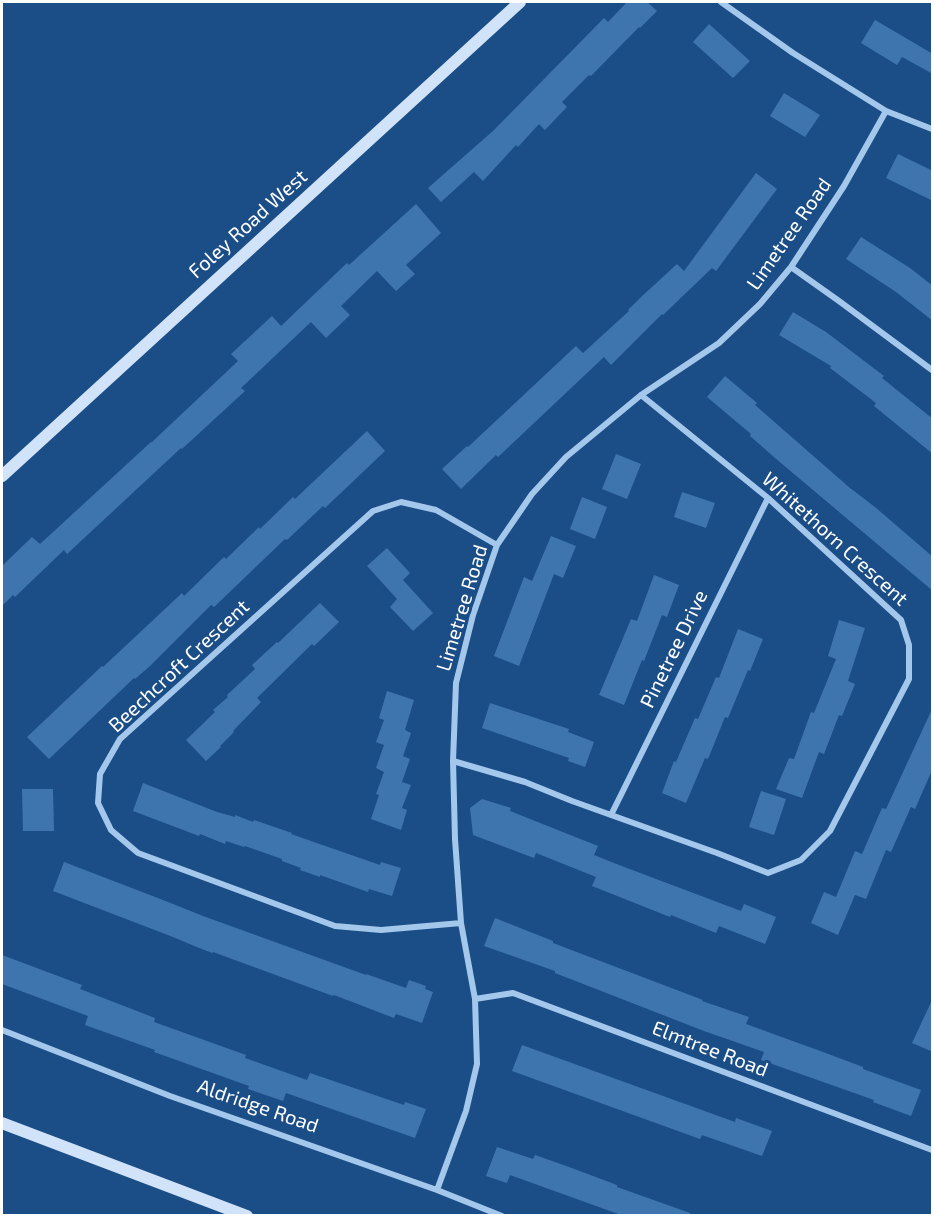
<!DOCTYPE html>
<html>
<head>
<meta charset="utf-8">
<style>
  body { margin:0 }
  #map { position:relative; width:934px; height:1217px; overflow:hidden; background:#1b4e87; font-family:"Exo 2",sans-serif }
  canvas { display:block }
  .frame { position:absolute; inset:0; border:3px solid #fff; pointer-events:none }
</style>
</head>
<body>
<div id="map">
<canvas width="934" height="1217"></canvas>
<div class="frame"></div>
</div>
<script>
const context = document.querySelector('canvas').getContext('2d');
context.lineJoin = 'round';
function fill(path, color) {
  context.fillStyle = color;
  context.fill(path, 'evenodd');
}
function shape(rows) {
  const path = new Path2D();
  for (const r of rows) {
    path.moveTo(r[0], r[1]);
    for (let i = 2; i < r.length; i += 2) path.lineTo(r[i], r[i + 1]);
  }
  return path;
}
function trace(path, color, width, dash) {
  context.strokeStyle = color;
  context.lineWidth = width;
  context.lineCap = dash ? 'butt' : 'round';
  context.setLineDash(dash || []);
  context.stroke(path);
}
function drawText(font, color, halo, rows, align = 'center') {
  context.font = font + ' "Exo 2",sans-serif';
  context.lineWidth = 6;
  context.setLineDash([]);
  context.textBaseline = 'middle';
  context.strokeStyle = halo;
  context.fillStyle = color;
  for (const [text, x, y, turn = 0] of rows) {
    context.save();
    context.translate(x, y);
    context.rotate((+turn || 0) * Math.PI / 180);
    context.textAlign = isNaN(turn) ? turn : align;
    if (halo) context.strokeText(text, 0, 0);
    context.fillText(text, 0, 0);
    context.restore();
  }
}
const building = shape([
  [627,2,647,2,657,11,640,28,639,27,591,76,589,75,562,102,567,107,545,130,539,124,518,147,516,145,483,181,474,172,441,202,428,188,494,130,604,18,608,22],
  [875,20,933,54,933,74,902,57,897,65,861,43],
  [709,24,750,61,733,78,693,42],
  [784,93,820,115,805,137,770,116],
  [898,154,933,171,933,201,886,178],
  [756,173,777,189,716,271,712,268,663,315,662,314,611,365,604,357,498,457,496,455,461,489,442,469,467,446,468,447,576,346,583,353,629,311,628,310,640,298,677,264,684,271],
  [416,204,441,233,406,265,415,274,396,291,377,271,341,306,350,315,326,338,311,322,241,388,245,391,182,449,181,448,67,554,64,550,15,597,13,595,2,606,2,566,32,537,40,544,151,442,152,442,238,361,231,354,272,316,281,326,347,263,349,265],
  [861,237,910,268,933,286,933,321,896,292,846,259],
  [793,312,826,332,884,376,882,378,933,419,933,454,874,406,876,403,830,368,831,366,779,335],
  [725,376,757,403,755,405,850,488,875,507,933,557,933,591,775,458,750,436,751,434,707,397],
  [367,431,385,451,325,508,323,506,287,540,285,539,214,607,211,605,150,666,135,679,134,678,49,759,27,737,102,666,103,667,182,593,184,596,224,557,226,559,259,527,260,529,293,497,295,499],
  [616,454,641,464,627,499,602,489],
  [682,492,715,503,706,528,674,517],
  [582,497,607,507,595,539,570,529],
  [551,536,576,546,563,578,554,574,519,666,494,656,524,577,532,581],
  [387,548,410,573,403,580,433,613,413,631,390,607,397,599,367,566],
  [654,575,679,585,667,617,662,615,644,661,642,660,624,705,599,695,631,619,637,621],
  [320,603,339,622,314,646,312,644,257,698,261,702,233,731,234,732,220,746,221,747,206,761,186,740,215,712,213,710,228,697,227,695,255,669,252,665,277,642,278,643],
  [839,620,865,628,848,681,855,684,842,716,839,715,824,754,819,752,802,798,776,789,789,758,794,759,811,712,814,713,836,659,828,656],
  [738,629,763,639,750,671,748,670,728,718,725,717,708,759,705,758,686,803,662,793,674,761,676,762,695,718,698,719,716,677,719,678],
  [387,691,414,700,405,730,411,733,403,756,410,759,402,782,411,785,402,808,407,810,401,830,371,819,379,795,376,794,384,772,376,768,384,745,376,742,384,720,379,718],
  [490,703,569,729,568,732,594,742,585,767,568,761,569,758,482,728],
  [933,707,933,768,915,809,911,807,891,852,886,850,866,899,855,895,838,935,811,923,824,892,836,897,855,851,862,854,882,808,886,809],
  [143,783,217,812,235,817,235,815,253,822,254,820,292,833,291,834,380,865,381,862,401,868,392,896,369,889,368,892,320,875,320,877,300,870,301,868,282,861,282,859,245,846,244,847,226,841,225,844,200,834,199,836,133,811],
  [22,789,53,789,54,831,23,831],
  [761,791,786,799,774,835,749,827],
  [482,799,511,808,510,811,598,846,594,855,619,865,741,911,744,904,776,917,765,944,719,926,716,933,671,915,670,917,592,886,596,877,536,853,534,858,473,835,470,808],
  [64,862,163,900,203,916,366,975,366,974,406,988,409,980,426,986,425,989,433,992,422,1023,396,1014,394,1018,334,995,333,996,213,952,212,953,192,945,173,937,53,891],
  [495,918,553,941,553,943,703,1000,702,1001,749,1017,746,1024,823,1052,863,1067,863,1069,921,1090,911,1116,873,1102,874,1100,761,1060,764,1052,704,1031,555,973,555,971,484,946],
  [2,955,82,985,80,989,155,1018,154,1022,246,1055,245,1058,307,1080,310,1073,404,1105,405,1102,426,1109,415,1138,286,1093,283,1101,248,1089,249,1086,154,1052,155,1050,85,1025,88,1016,2,984],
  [933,998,933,1052,912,1043],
  [522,1045,735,1122,736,1118,772,1131,762,1156,702,1135,700,1139,512,1071],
  [497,1147,533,1159,535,1155,569,1167,617,1185,617,1187,690,1213,690,1215,621,1215,510,1175,507,1183,486,1176]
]);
const street = shape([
  [721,2,793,53,886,111,932,129],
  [791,267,839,301,932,370],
  [453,761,525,782,572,801,717,853,768,873,801,860,830,831,909,679,909,645,901,620,768,498,641,395],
  [611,815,768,498],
  [461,923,381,930,335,926,138,853,111,830,98,803,100,774,120,739,373,511,401,502,436,510,497,545],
  [475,999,513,993,932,1150],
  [2,1030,170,1096,437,1190,502,1216],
  [437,1190,466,1111,477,1064,475,999,461,923,455,839,453,761,456,683,473,615,497,545,532,494,566,457,641,395,719,343,760,304,791,267,844,186,886,111]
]);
const secondary = shape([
  [2,476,520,2],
  [2,1123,247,1216]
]);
const streetNames = [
  ["Foley Road West",248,224,-42],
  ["Limetree Road",789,234,-55],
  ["Whitethorn Crescent",835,539,42],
  ["Limetree Road",462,608,-73],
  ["Pinetree Drive",674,649,-64],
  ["Beechcroft Crescent",179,666,-43],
  ["Elmtree Road",710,1049,21],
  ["Aldridge Road",258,1106,19]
];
fill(building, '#3f75ae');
trace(street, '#a4c7ec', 6);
trace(secondary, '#d0e3f9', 12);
drawText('20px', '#fff', '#1b4e87', streetNames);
</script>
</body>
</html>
